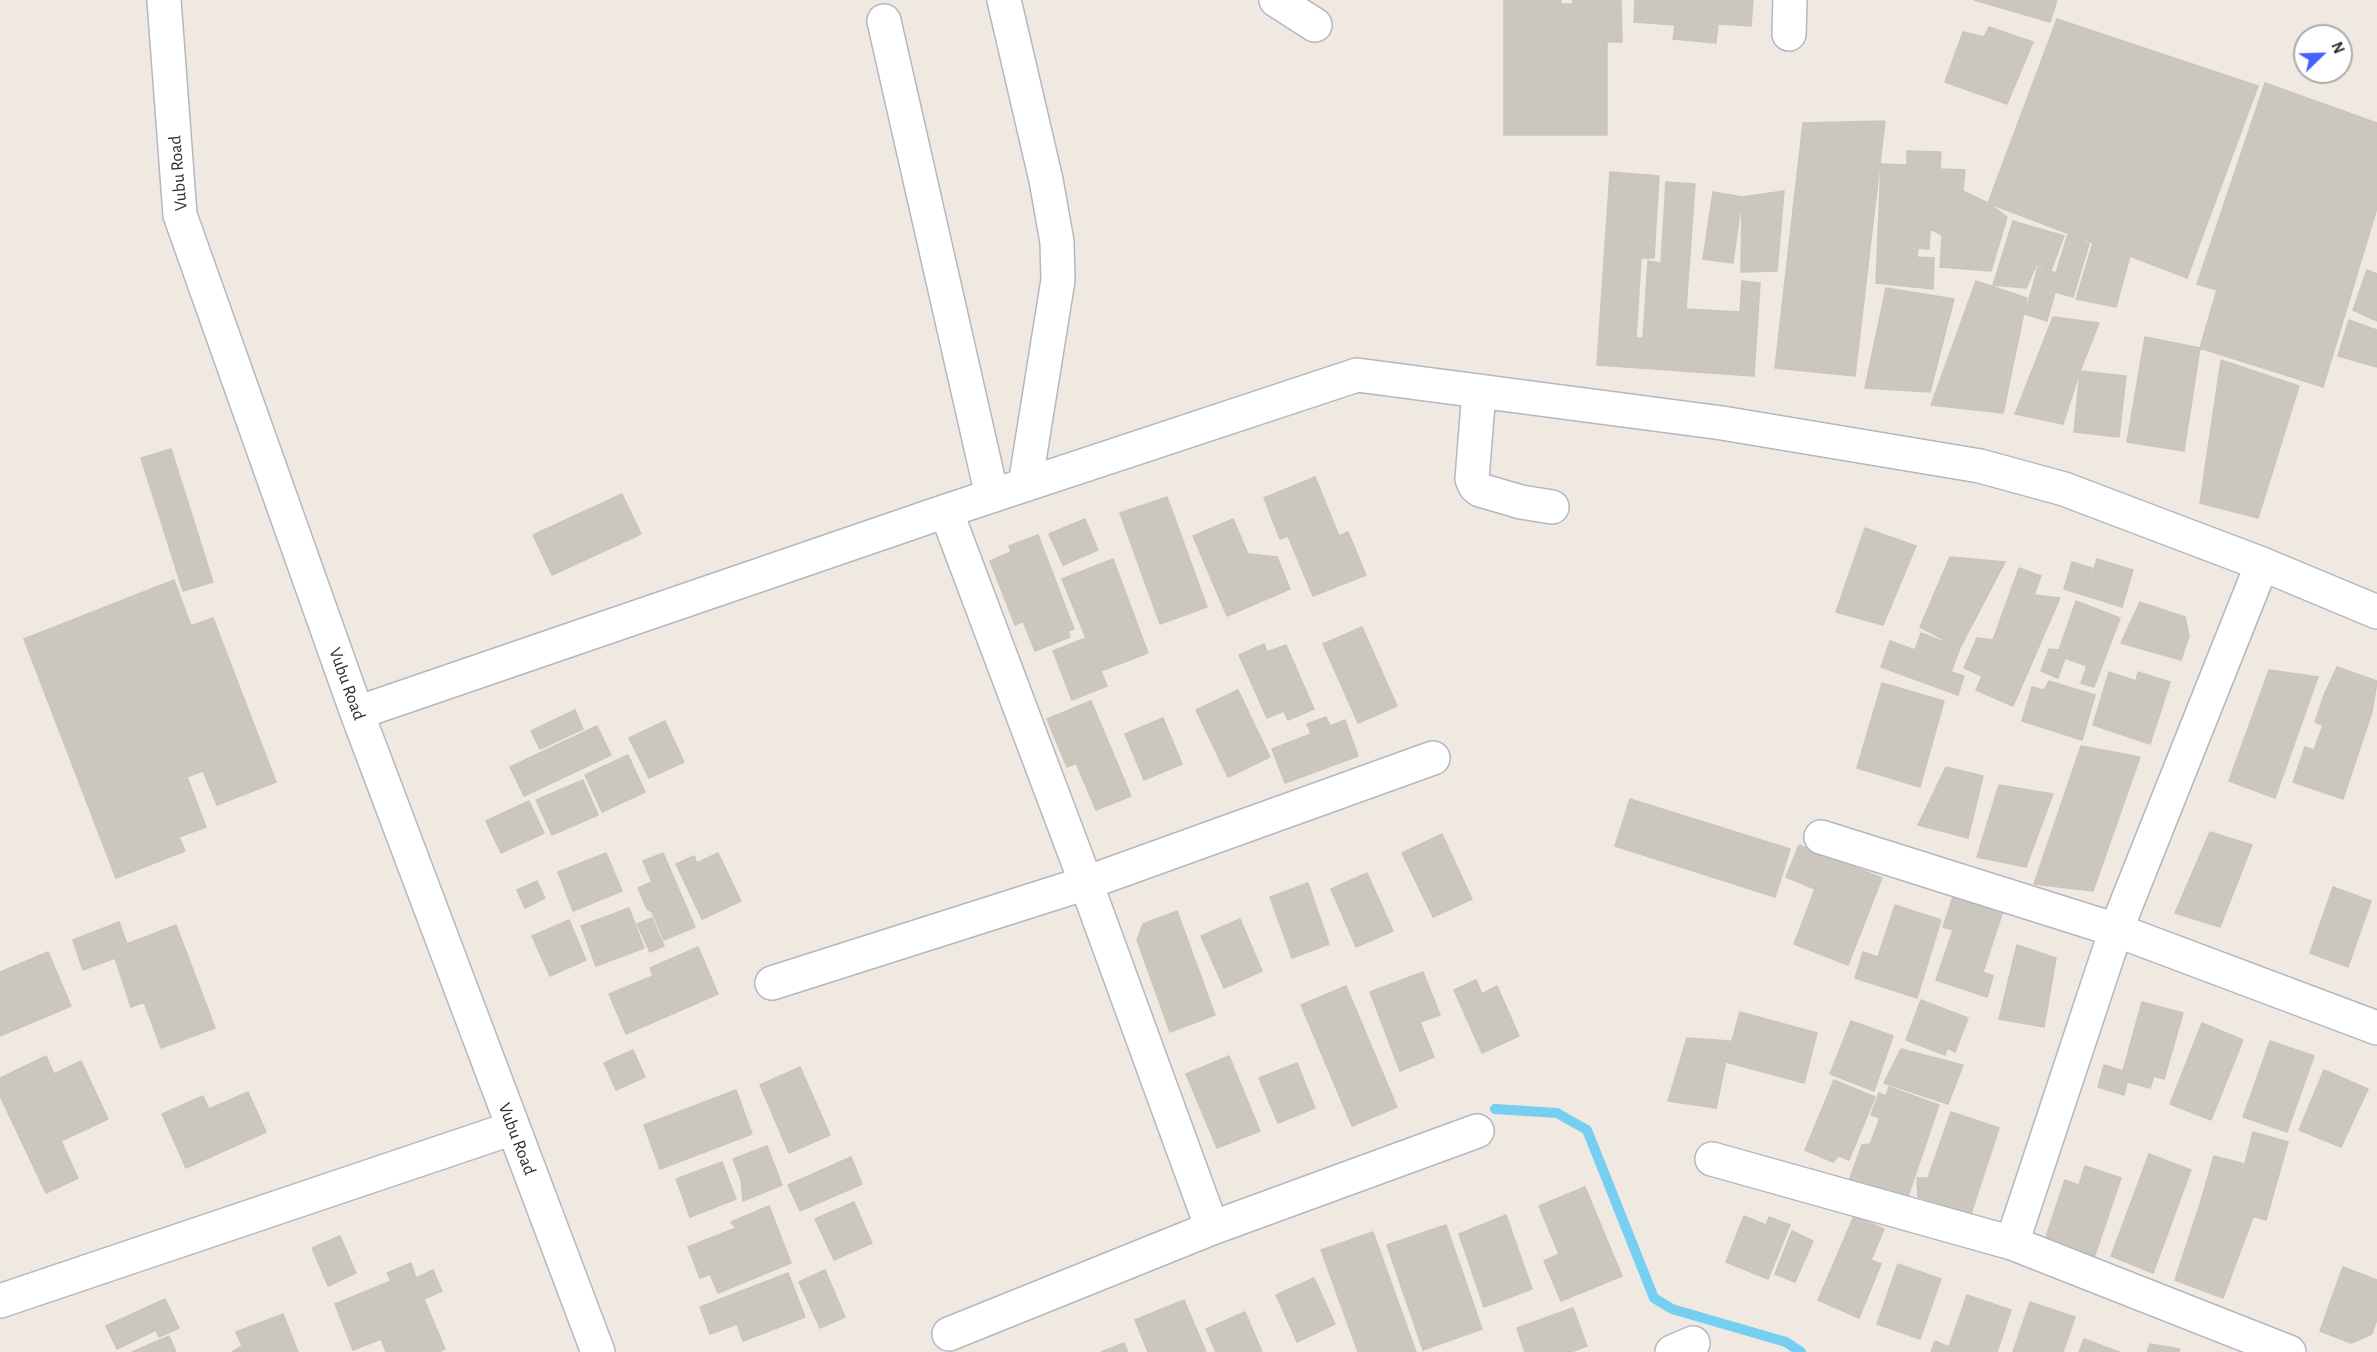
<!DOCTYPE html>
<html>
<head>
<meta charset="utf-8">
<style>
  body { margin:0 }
  #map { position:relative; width:2377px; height:1352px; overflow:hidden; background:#efe9e1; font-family:"Alegreya Sans",sans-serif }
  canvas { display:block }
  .north { position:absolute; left:2293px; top:24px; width:60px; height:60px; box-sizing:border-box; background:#fff; border:2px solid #ababab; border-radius:50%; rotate:67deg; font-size:16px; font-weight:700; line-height:24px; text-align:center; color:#2e2e2e }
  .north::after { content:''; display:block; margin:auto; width:21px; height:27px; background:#4264fb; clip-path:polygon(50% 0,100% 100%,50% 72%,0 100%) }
</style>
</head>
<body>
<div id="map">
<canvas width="2377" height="1352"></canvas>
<div class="north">N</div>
</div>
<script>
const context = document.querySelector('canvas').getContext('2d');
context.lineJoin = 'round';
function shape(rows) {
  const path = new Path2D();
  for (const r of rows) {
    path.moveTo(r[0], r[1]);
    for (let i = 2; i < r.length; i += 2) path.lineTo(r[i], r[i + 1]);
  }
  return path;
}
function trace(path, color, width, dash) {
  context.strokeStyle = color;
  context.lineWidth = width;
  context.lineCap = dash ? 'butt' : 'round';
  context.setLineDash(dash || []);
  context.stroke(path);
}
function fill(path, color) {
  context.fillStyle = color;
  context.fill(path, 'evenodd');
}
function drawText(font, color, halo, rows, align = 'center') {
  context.font = font + ' "Alegreya Sans",sans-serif';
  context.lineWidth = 6;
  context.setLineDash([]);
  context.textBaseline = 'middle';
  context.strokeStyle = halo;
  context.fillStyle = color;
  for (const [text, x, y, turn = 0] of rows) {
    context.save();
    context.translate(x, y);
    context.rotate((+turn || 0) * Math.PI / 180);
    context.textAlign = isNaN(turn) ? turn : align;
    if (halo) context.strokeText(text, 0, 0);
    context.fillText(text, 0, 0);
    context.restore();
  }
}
const stream = shape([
  [1495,1109,1557,1113,1587,1130,1654,1298,1672,1309,1786,1342,1801,1352]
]);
const building = shape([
  [1504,0,1561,0,1561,4,1573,4,1573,0,1621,0,1622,42,1607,42,1607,135,1504,135,1504,0],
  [1635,0,1753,0,1751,26,1718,24,1716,43,1673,39,1675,25,1634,22,1635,0],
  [1974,0,2057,0,2050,22,1974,0],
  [2057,19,2258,86,2187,278,2130,256,2116,307,2076,299,2093,243,1988,203,2057,19],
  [1989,27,2033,42,2007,104,1945,82,1963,32,1984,37,1989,27],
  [2265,83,2377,123,2377,208,2323,387,2200,348,2217,290,2197,284,2265,83],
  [1885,121,1855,376,1775,368,1803,123,1885,121],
  [1907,151,1941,152,1940,169,1965,170,1963,191,1988,203,2007,217,1991,271,1940,267,1942,235,1930,229,1929,249,1918,248,1917,257,1934,258,1933,289,1876,283,1881,164,1907,165,1907,151],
  [1610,172,1659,176,1654,258,1641,258,1636,338,1643,338,1648,261,1661,263,1666,182,1695,184,1686,309,1740,312,1742,281,1760,283,1754,376,1597,365,1610,172],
  [1784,191,1777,271,1741,272,1742,197,1784,191],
  [1713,192,1742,197,1733,263,1703,259,1713,192],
  [2013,221,2064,236,2051,270,2037,264,2026,288,1993,285,2013,221],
  [2068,234,2089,244,2073,297,2055,292,2047,321,2025,314,2038,267,2056,273,2068,234],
  [2367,270,2377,274,2377,321,2353,310,2367,270],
  [1976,281,2027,298,2003,413,1931,405,1976,281],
  [1886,288,1954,299,1930,392,1865,388,1886,288],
  [2053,317,2099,323,2080,371,2063,424,2015,414,2053,317],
  [2349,320,2377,330,2377,367,2338,356,2349,320],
  [2145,337,2200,348,2184,451,2127,442,2145,337],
  [2221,360,2299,386,2258,518,2200,503,2221,360],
  [2080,371,2126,376,2119,437,2074,432,2080,371],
  [171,449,213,582,183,591,141,458,171,449],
  [1315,477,1339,536,1348,532,1366,575,1313,596,1288,536,1280,539,1264,498,1315,477],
  [622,494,641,534,552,575,533,535,622,494],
  [1167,497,1207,607,1160,624,1120,513,1167,497],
  [1085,519,1098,550,1063,565,1049,534,1085,519],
  [1233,519,1248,554,1277,557,1290,589,1227,616,1193,536,1233,519],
  [1865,528,1916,546,1883,625,1836,612,1865,528],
  [1038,535,1074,629,1068,631,1070,637,1035,651,1023,621,1015,625,990,561,1011,552,1009,546,1038,535],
  [1950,557,2005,562,1960,648,1920,627,1950,557],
  [1113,559,1148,653,1101,671,1107,686,1072,700,1053,651,1086,638,1062,579,1113,559],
  [2097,559,2133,570,2122,607,2064,589,2072,562,2092,568,2087,586,2088,587,2097,559],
  [2019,568,2041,576,2034,595,2060,598,2013,706,1976,690,1982,676,1964,668,1977,638,1993,640,2019,568],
  [174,580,191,626,213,618,276,782,217,805,203,771,187,777,206,827,179,837,185,851,116,878,24,639,174,580],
  [2076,601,2120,618,2094,687,2081,683,2087,666,2065,658,2058,678,2041,671,2049,649,2059,650,2076,601],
  [2140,602,2185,617,2189,636,2181,660,2121,643,2140,602],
  [1362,627,1397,706,1358,723,1323,644,1362,627],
  [1921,633,1960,648,1951,672,1964,676,1958,695,1881,667,1890,641,1915,650,1921,633],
  [1264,644,1267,652,1286,645,1314,709,1288,720,1284,711,1267,718,1239,655,1264,644],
  [2337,667,2377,681,2372,712,2324,695,2337,667],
  [2269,670,2318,677,2275,798,2229,781,2269,670],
  [2109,672,2136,681,2138,672,2170,682,2150,744,2093,725,2109,672],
  [2049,681,2095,695,2082,740,2022,721,2032,687,2044,690,2049,681],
  [1882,683,1944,701,1920,787,1857,768,1882,683],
  [1238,690,1270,757,1228,777,1196,710,1238,690],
  [2324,695,2372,712,2343,799,2293,782,2305,747,2314,750,2323,725,2315,722,2324,695],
  [1091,701,1131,796,1096,810,1076,763,1067,767,1047,719,1091,701],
  [575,710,583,729,540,749,531,731,575,710],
  [1326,717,1330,726,1345,720,1358,756,1285,783,1272,749,1311,734,1307,724,1326,717],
  [1163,718,1182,764,1144,780,1125,734,1163,718],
  [665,721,684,762,649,778,629,738,665,721],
  [597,726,611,755,524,796,510,767,597,726],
  [2081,746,2140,757,2093,891,2034,884,2081,746],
  [628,755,645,792,602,812,585,775,628,755],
  [1946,767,1983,776,1968,838,1918,825,1946,767],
  [583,780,598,815,552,835,536,800,583,780],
  [1999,785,2053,794,2026,867,1977,857,1999,785],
  [1630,799,1790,849,1775,897,1615,846,1630,799],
  [529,801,544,833,501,853,486,821,529,801],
  [2210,832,2252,845,2220,927,2175,913,2210,832],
  [1442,834,1472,899,1433,917,1402,853,1442,834],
  [1799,845,1882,878,1848,965,1794,944,1815,889,1786,877,1799,845],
  [606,853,622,891,573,911,558,872,606,853],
  [663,853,695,927,664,940,652,912,647,909,638,888,652,882,643,861,663,853],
  [718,853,741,901,702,919,676,864,694,856,697,863,718,853],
  [1367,873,1393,931,1356,947,1331,889,1367,873],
  [537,881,545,898,525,908,517,890,537,881],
  [1308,883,1329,944,1292,958,1270,897,1308,883],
  [2333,887,2371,901,2348,967,2310,953,2333,887],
  [1954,894,2003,911,1983,972,1993,976,1987,997,1936,980,1953,930,1943,927,1954,894],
  [1895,905,1941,920,1917,998,1855,978,1863,952,1878,957,1895,905],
  [629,908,644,948,596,966,581,926,629,908],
  [1177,911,1215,1015,1170,1032,1137,940,1143,924,1177,911],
  [652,918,664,946,650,952,637,924,652,918],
  [1240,919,1262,971,1224,988,1201,936,1240,919],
  [569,920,586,960,550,976,532,936,569,920],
  [119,922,127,944,176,925,215,1028,161,1048,144,1002,131,1007,115,958,83,970,73,940,119,922],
  [2017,945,2056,958,2044,1027,1999,1019,2017,945],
  [698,947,718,994,626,1034,609,994,653,976,650,968,698,947],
  [48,952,71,1006,0,1036,0,972,48,952],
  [1423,972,1440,1015,1420,1022,1434,1057,1400,1071,1370,992,1423,972],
  [1476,980,1482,994,1497,986,1519,1036,1482,1053,1454,990,1476,980],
  [1346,986,1397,1107,1352,1126,1301,1005,1346,986],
  [1921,1000,1968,1018,1955,1052,1947,1048,1945,1055,1906,1040,1921,1000],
  [2142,1002,2183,1013,2164,1079,2154,1076,2150,1088,2127,1082,2124,1095,2098,1087,2104,1065,2123,1071,2142,1002],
  [1740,1012,1817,1033,1804,1083,1726,1062,1740,1012],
  [1851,1021,1893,1036,1874,1091,1830,1074,1851,1021],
  [2202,1023,2243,1040,2211,1120,2170,1104,2202,1023],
  [1687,1038,1730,1041,1716,1108,1668,1101,1687,1038],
  [2270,1041,2314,1056,2287,1132,2243,1117,2270,1041],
  [1901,1049,1963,1065,1948,1104,1884,1083,1901,1049],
  [633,1050,645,1077,616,1090,604,1063,633,1050],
  [46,1056,54,1074,81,1061,108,1119,61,1141,78,1178,46,1193,0,1096,0,1078,46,1056],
  [1229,1056,1260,1131,1217,1148,1186,1074,1229,1056],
  [1297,1063,1315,1108,1278,1123,1259,1078,1297,1063],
  [800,1067,830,1135,789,1153,760,1085,800,1067],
  [2324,1070,2368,1089,2341,1147,2299,1130,2324,1070],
  [1834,1080,1875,1097,1849,1160,1839,1156,1833,1162,1805,1150,1834,1080],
  [1889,1087,1939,1105,1906,1202,1849,1181,1862,1145,1870,1144,1880,1118,1871,1115,1879,1093,1886,1096,1889,1087],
  [736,1090,752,1134,660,1169,644,1125,736,1090],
  [248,1092,266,1132,186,1168,162,1114,203,1096,209,1109,248,1092],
  [1951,1112,1999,1128,1971,1214,1918,1197,1917,1178,1928,1178,1951,1112],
  [2253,1132,2288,1142,2266,1220,2201,1201,2214,1156,2245,1164,2253,1132],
  [767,1146,782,1185,743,1201,741,1180,733,1159,767,1146],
  [2149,1154,2191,1170,2153,1273,2111,1256,2149,1154],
  [851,1157,862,1184,800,1211,788,1185,851,1157],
  [722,1162,736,1199,690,1217,676,1179,722,1162],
  [2085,1166,2121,1178,2093,1261,2044,1243,2065,1180,2079,1185,2085,1166],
  [1585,1187,1622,1276,1561,1301,1544,1261,1559,1254,1539,1206,1585,1187],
  [2201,1201,2253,1217,2223,1298,2175,1280,2201,1201],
  [854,1202,872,1243,834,1260,815,1219,854,1202],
  [769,1206,791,1263,718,1293,710,1274,700,1278,688,1247,736,1228,731,1222,769,1206],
  [1506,1215,1532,1289,1484,1307,1459,1234,1506,1215],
  [1744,1216,1766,1225,1769,1217,1790,1225,1768,1279,1726,1262,1744,1216],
  [1854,1216,1884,1229,1871,1260,1881,1264,1859,1318,1818,1300,1854,1216],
  [1446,1225,1482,1329,1423,1350,1387,1245,1446,1225],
  [1792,1231,1813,1241,1795,1282,1775,1274,1792,1231],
  [1373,1232,1416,1352,1358,1352,1321,1250,1373,1232],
  [340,1236,356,1273,328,1286,312,1248,340,1236],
  [411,1263,416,1278,433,1270,442,1291,424,1299,445,1349,438,1352,386,1352,381,1339,353,1350,335,1304,391,1281,387,1273,411,1263],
  [1898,1264,1941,1279,1920,1339,1877,1324,1898,1264],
  [2343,1267,2377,1280,2377,1319,2372,1334,2351,1343,2320,1331,2343,1267],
  [825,1270,845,1317,820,1328,799,1282,825,1270],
  [788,1273,805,1317,743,1341,737,1324,710,1334,700,1307,788,1273],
  [1314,1278,1335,1324,1297,1342,1276,1295,1314,1278],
  [1967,1295,2011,1310,1997,1352,1931,1352,1935,1341,1949,1347,1967,1295],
  [165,1299,179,1328,159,1337,156,1330,117,1349,106,1326,165,1299],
  [1184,1300,1206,1352,1148,1352,1135,1320,1184,1300],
  [2030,1302,2075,1317,2063,1352,2013,1352,2030,1302],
  [1573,1308,1587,1346,1571,1352,1525,1352,1517,1328,1573,1308],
  [1245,1312,1262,1352,1216,1352,1206,1329,1245,1312],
  [283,1314,298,1352,232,1352,242,1346,236,1332,283,1314],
  [169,1336,176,1352,132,1352,169,1336],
  [2084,1339,2119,1352,2079,1352,2084,1339],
  [1124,1343,1128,1352,1101,1352,1124,1343],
  [2150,1344,2180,1349,2179,1352,2147,1352,2150,1344]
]);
const minor = shape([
  [164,0,180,215,357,713,598,1352],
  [1004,0,1046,180,1057,242,1058,280,1025,485],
  [1276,0,1315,25],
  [884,21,992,496],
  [1789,34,1790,0],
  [1479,391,1472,479,1475,486,1480,490,1521,502,1552,507],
  [946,511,1086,883,1212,1228],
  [357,713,946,511,1357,375,1722,423,1980,466,2064,489,2262,564,2377,612],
  [1821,837,2116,930,2377,1028],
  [772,983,1086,883,1433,758],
  [1712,1159,2012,1243,2289,1352],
  [2012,1243,2116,930,2262,564],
  [0,1301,513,1128],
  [949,1334,1212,1228,1477,1131],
  [1672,1352,1693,1343]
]);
const streetNames = [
  ["Vubu Road",178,173,-95],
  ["Vubu Road",347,684,70],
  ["Vubu Road",517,1139,69]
];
trace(stream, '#75cff0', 10);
fill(building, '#cbc7bf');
trace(building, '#cbc5ba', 1.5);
trace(minor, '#b4b7c1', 36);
trace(minor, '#fff', 33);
drawText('18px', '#2e2e2e', '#fff', streetNames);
</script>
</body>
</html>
